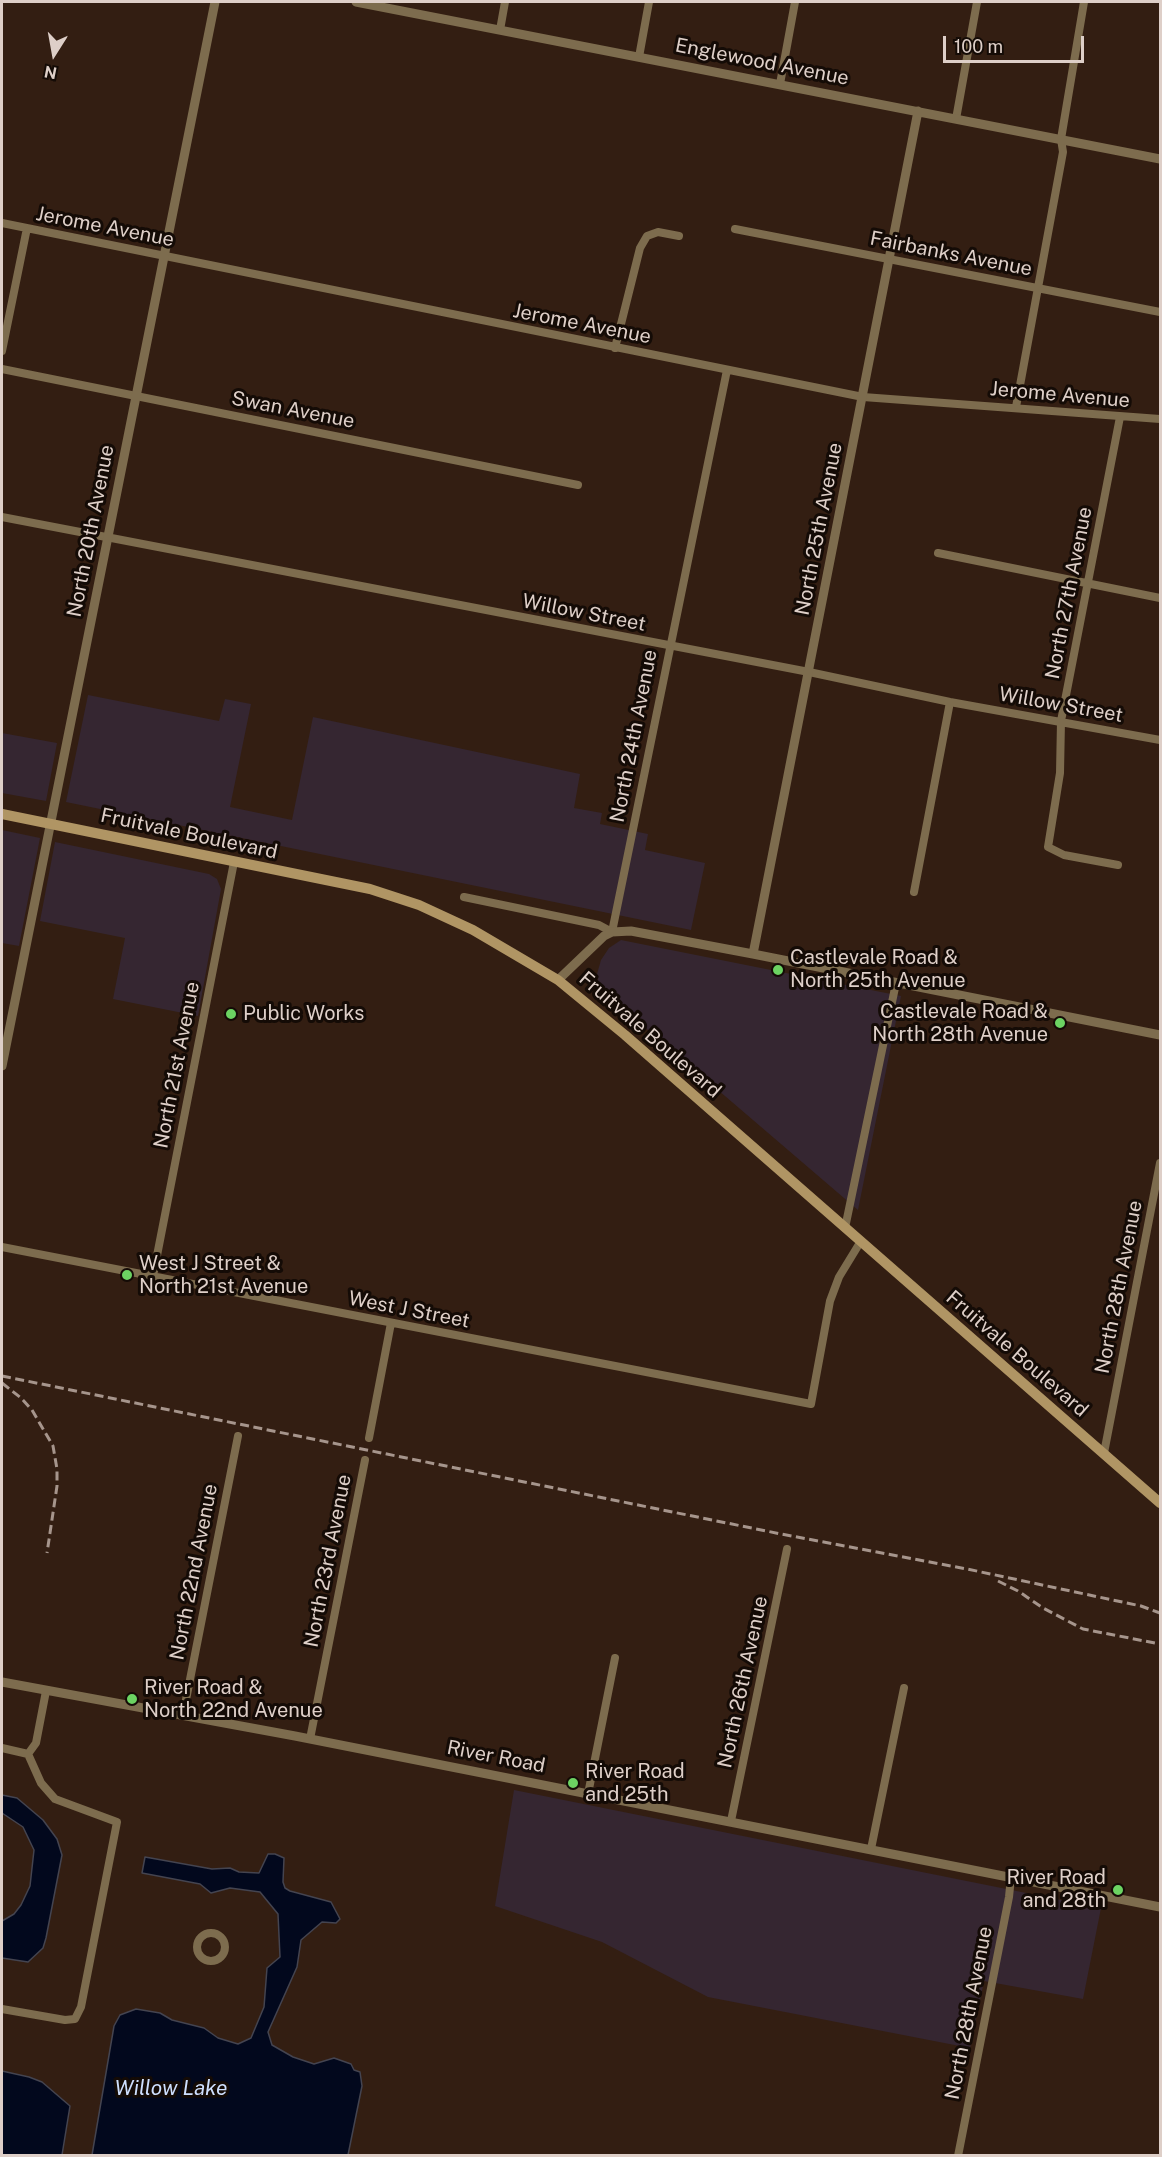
<!DOCTYPE html>
<html>
<head>
<meta charset="utf-8">
<style>
  body { margin:0 }
  #map { position:relative; width:1162px; height:2157px; overflow:hidden; background:#331e12; font-family:"Public Sans",sans-serif }
  canvas { display:block }
  .frame { position:absolute; inset:0; border:3px solid #decfc8; pointer-events:none }
  .north { position:absolute; left:24px; top:24px; width:60px; height:60px; -webkit-text-stroke:4px #140b06; paint-order:stroke; rotate:191deg; font-size:16px; font-weight:700; line-height:24px; text-align:center; color:#decfc8 }
  .north::after { content:''; display:block; margin:auto; width:21px; height:27px; background:#decfc8; clip-path:polygon(50% 0,100% 100%,50% 72%,0 100%) }
  .scale { position:absolute; left:943px; top:36px; width:141px; height:27px; box-sizing:border-box; border:3px solid #decfc8; border-top:0; padding-left:8px; font-size:18px; line-height:21px; white-space:nowrap; color:#decfc8; -webkit-text-stroke:4px #140b06; paint-order:stroke }
</style>
</head>
<body>
<div id="map">
<canvas width="1162" height="2157"></canvas>
<div class="frame"></div>
<div class="north">N</div>
<div class="scale">100 m</div>
</div>
<script>
const context = document.querySelector('canvas').getContext('2d');
context.lineJoin = 'round';
function fill(path, color) {
  context.fillStyle = color;
  context.fill(path, 'evenodd');
}
function shape(rows) {
  const path = new Path2D();
  for (const r of rows) {
    if (r.length === 3) {
      path.moveTo(r[0] + r[2], r[1]);
      path.arc(r[0], r[1], r[2], 0, 2 * Math.PI);
      continue;
    }
    path.moveTo(r[0], r[1]);
    for (let i = 2; i < r.length; i += 2) path.lineTo(r[i], r[i + 1]);
  }
  return path;
}
function trace(path, color, width, dash) {
  context.strokeStyle = color;
  context.lineWidth = width;
  context.lineCap = dash ? 'butt' : 'round';
  context.setLineDash(dash || []);
  context.stroke(path);
}
function drawText(font, color, halo, rows, align = 'center') {
  context.font = font + ' "Public Sans",sans-serif';
  context.lineWidth = 6;
  context.setLineDash([]);
  context.textBaseline = 'middle';
  context.strokeStyle = halo;
  context.fillStyle = color;
  for (const [text, x, y, turn = 0] of rows) {
    context.save();
    context.translate(x, y);
    context.rotate((+turn || 0) * Math.PI / 180);
    context.textAlign = isNaN(turn) ? turn : align;
    if (halo) context.strokeText(text, 0, 0);
    context.fillText(text, 0, 0);
    context.restore();
  }
}
const commercial = shape([
  [88,695,219,721,225,699,251,704,230,807,292,820,313,717,580,774,574,808,602,813,600,824,648,834,645,850,705,863,691,930,66,802],
  [2,733,57,743,46,801,2,793],
  [2,830,40,838,19,946,2,943],
  [55,842,209,874,217,879,221,889,198,1016,113,999,125,938,40,921],
  [621,940,901,996,858,1210,599,988,597,974,601,960,609,948],
  [514,1790,1101,1908,1083,1999,984,1981,970,2048,708,1997,602,1942,495,1906]
]);
const water = shape([
  [2,1795,17,1798,43,1820,57,1839,62,1855,46,1938,43,1948,28,1962,2,1958,2,1921,14,1914,21,1905,30,1886,34,1850,23,1827,2,1813,2,1795],
  [268,1854,275,1854,284,1858,283,1882,285,1888,290,1891,331,1902,340,1919,336,1923,322,1922,301,1940,297,1967,268,2032,272,2045,293,2057,314,2064,334,2058,351,2064,354,2070,360,2072,362,2086,348,2155,92,2155,114,2026,120,2015,136,2009,160,2013,172,2020,204,2028,218,2038,238,2044,251,2038,264,2007,267,1968,280,1957,278,1914,260,1892,230,1888,211,1893,200,1884,142,1873,145,1857,212,1869,230,1868,239,1872,259,1873,268,1854],
  [2,2071,29,2077,42,2082,70,2106,62,2155,2,2155,2,2071]
]);
const minor = shape([
  [500,30,505,2],
  [639,57,649,2],
  [780,84,795,2],
  [956,119,977,2],
  [2,223,863,397,1160,419],
  [735,229,1160,312],
  [615,348,640,248,647,236,658,232,679,236],
  [2,351,27,228],
  [2,369,578,485],
  [1016,407,1063,152,1061,139,1084,2],
  [2,517,809,672,950,702,1160,740],
  [938,553,1160,598],
  [1118,865,1064,855,1048,847,1060,773,1061,721,1120,417],
  [914,892,950,702],
  [464,897,599,925,612,932,727,370],
  [845,1228,896,983],
  [2,1247,811,1404,830,1301,839,1277,861,1241],
  [153,1276,234,862],
  [369,1438,391,1323],
  [1104,1453,1160,1163],
  [183,1715,238,1436],
  [310,1739,365,1460],
  [2,1748,28,1754,41,1783,55,1799,117,1822,81,2007,75,2019,65,2020,2,2009],
  [28,1754,36,1743,46,1691],
  [588,1794,615,1658],
  [731,1821,787,1549],
  [871,1849,904,1688],
  [211,1947,14],
  [958,2156,1009,1897,1011,1877]
]);
const tertiary = shape([
  [356,2,1160,159],
  [753,954,918,111],
  [558,980,604,936,612,932,631,931,753,954,1160,1035],
  [2,1066,215,2],
  [2,1682,295,1736,1160,1907]
]);
const secondary = shape([
  [2,814,370,889,419,905,473,930,558,980,625,1035,1160,1503]
]);
const rail = shape([
  [2,1376,781,1534,967,1569,1141,1606,1160,1613],
  [2,1383,21,1398,32,1410,53,1446,57,1469,57,1486,47,1553],
  [998,1581,1018,1591,1043,1608,1083,1629,1160,1644]
]);
const markers = [
  [778,970,6,"#6cd362"],
  [231,1014,6,"#6cd362"],
  [1060,1023,6,"#6cd362"],
  [127,1275,6,"#6cd362"],
  [132,1699,6,"#6cd362"],
  [573,1783,6,"#6cd362"],
  [1118,1890,6,"#6cd362"]
];
const streetNames = [
  ["Englewood Avenue",762,62,11],
  ["Jerome Avenue",105,227,11],
  ["Fairbanks Avenue",951,254,11],
  ["Jerome Avenue",582,324,11],
  ["Jerome Avenue",1060,395,5],
  ["Swan Avenue",293,410,11],
  ["North 25th Avenue",819,529,-79],
  ["North 20th Avenue",91,531,-79],
  ["North 27th Avenue",1069,593,-79],
  ["Willow Street",584,613,11],
  ["Willow Street",1061,705,10],
  ["North 24th Avenue",634,736,-79],
  ["Fruitvale Boulevard",189,834,12],
  ["Fruitvale Boulevard",650,1035,41],
  ["North 21st Avenue",177,1065,-79],
  ["North 28th Avenue",1119,1287,-79],
  ["West J Street",409,1310,11],
  ["Fruitvale Boulevard",1017,1354,41],
  ["North 23rd Avenue",328,1561,-79],
  ["North 22nd Avenue",194,1572,-79],
  ["North 26th Avenue",743,1682,-78],
  ["River Road",496,1757,11],
  ["North 28th Avenue",969,2013,-79]
];
const poiNames = [
  ["Castlevale Road &",790,958],
  ["North 25th Avenue",790,981],
  ["Castlevale Road &",1048,1012,"right"],
  ["North 28th Avenue",1048,1035,"right"],
  ["Public Works",243,1014],
  ["West J Street &",139,1264],
  ["North 21st Avenue",139,1287],
  ["River Road &",144,1688],
  ["North 22nd Avenue",144,1711],
  ["River Road",585,1772],
  ["and 25th",585,1795],
  ["River Road",1106,1878,"right"],
  ["and 28th",1106,1901,"right"]
];
const waterNames = [
  ["Willow Lake",171,2089]
];
fill(commercial, '#352631');
fill(water, '#02081d');
trace(water, '#444450', 1.5);
trace(minor, '#7d6c4e', 8);
trace(tertiary, '#7d6c4e', 9);
trace(secondary, '#b09564', 10);
trace(rail, '#a6958c', 3, [9, 4.5]);
for (const [x, y, r, color] of markers) {
  const dot = new Path2D();
  dot.arc(x, y, r, 0, 2 * Math.PI);
  context.fillStyle = color;
  context.fill(dot);
  trace(dot, '#140b06', 2);
}
drawText('20px', '#decfc8', '#140b06', streetNames);
drawText('20px', '#decfc8', '#140b06', poiNames, 'left');
drawText('italic 21px', '#cedffe', '#140b06', waterNames);
</script>
</body>
</html>
